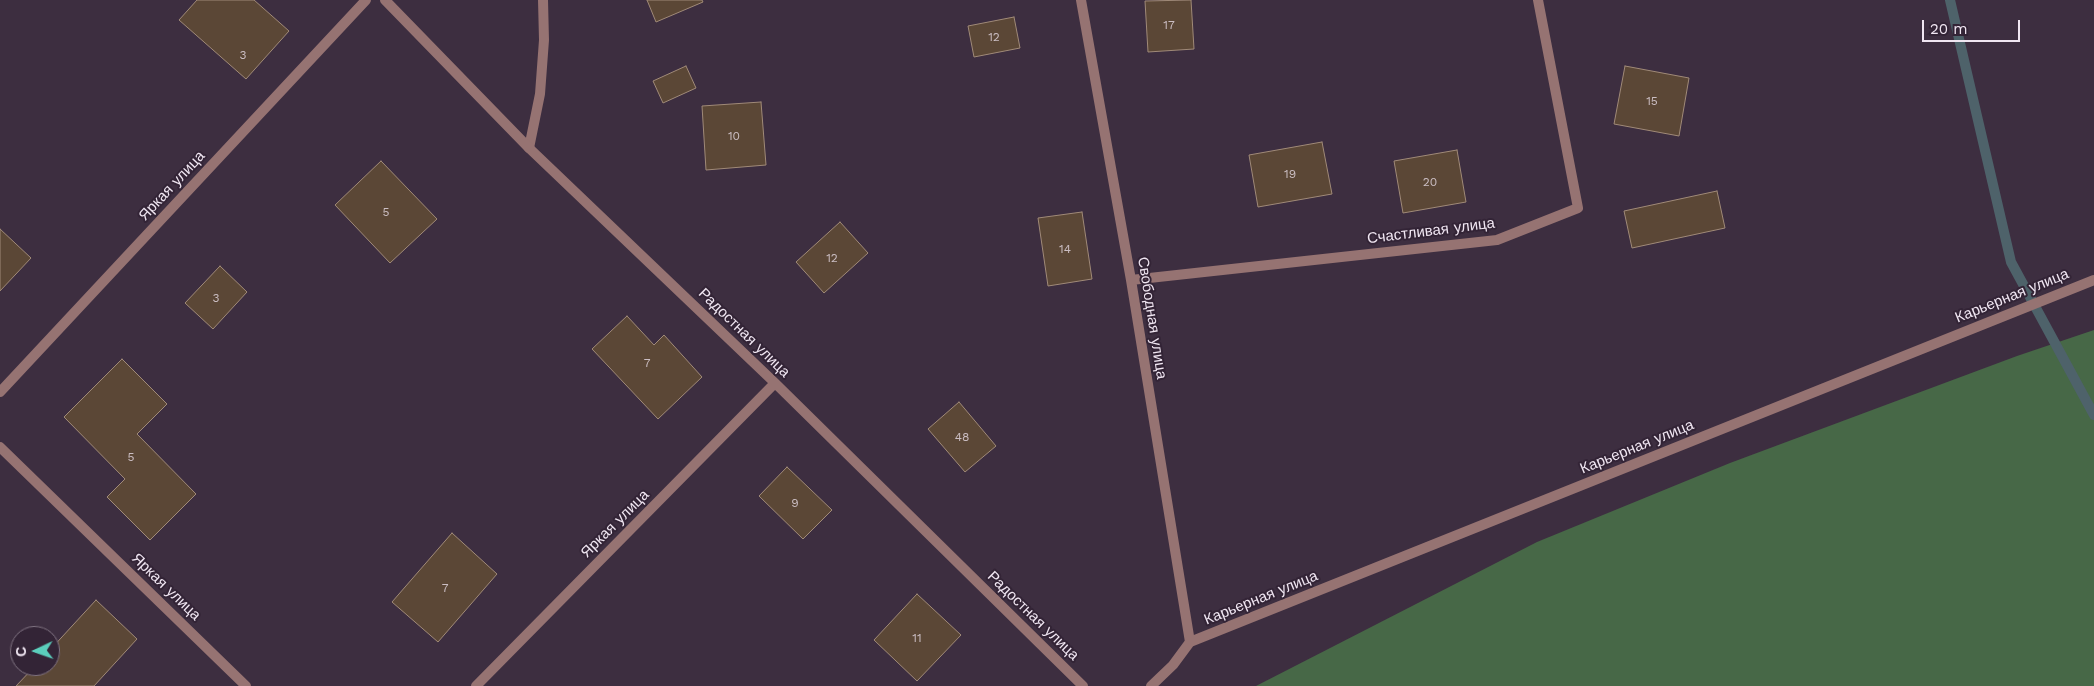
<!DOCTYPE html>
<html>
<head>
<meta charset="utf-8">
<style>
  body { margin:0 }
  #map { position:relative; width:2094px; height:686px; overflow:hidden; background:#3d2e40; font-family:"Work Sans",sans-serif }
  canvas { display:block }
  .north { position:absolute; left:10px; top:626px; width:50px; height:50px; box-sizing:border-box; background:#332436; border:1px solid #7f7281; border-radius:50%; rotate:267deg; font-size:14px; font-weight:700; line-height:20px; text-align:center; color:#f0e6f2 }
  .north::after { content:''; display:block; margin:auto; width:18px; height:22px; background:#5bcebc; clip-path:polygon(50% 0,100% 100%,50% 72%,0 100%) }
  .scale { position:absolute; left:1922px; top:20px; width:98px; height:22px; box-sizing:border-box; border:2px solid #f0e6f2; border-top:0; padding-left:6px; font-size:15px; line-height:18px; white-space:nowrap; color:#f0e6f2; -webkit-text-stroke:4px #332436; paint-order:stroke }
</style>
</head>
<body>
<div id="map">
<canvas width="2094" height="686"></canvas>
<div class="north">С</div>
<div class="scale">20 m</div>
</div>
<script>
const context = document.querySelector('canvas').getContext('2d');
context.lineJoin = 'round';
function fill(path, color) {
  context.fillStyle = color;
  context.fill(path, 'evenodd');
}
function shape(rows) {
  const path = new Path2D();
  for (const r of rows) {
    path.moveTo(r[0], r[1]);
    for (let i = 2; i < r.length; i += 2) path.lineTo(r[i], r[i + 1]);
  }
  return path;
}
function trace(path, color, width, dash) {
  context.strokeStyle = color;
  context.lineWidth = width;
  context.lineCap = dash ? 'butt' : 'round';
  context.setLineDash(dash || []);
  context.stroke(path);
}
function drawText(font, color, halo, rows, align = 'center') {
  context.font = font + ' "Work Sans",sans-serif';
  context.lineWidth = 4;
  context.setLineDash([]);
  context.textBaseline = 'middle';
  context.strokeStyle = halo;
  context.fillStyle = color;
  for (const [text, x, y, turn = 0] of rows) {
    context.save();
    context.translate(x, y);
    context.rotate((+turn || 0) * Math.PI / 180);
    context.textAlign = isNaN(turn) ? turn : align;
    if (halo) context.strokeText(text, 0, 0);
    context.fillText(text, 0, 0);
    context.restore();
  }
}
const green = shape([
  [2094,330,2094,686,1256,686,1537,542,1730,463,2017,356]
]);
const stream = shape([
  [1950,0,2011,262,2094,415]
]);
const building = shape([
  [197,0,254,0,289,31,246,79,179,20,197,0],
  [647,0,702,0,703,2,656,22,647,0],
  [1191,0,1194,49,1148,52,1145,1,1191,0],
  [1014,17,1020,48,974,57,968,26,1014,17],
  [686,66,696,88,663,103,653,81,686,66],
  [1625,66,1689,78,1679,136,1614,124,1625,66],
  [761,102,766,165,706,170,702,106,761,102],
  [1322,142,1332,194,1258,207,1249,155,1322,142],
  [1457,150,1466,202,1403,213,1394,161,1457,150],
  [381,161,437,219,390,263,335,205,381,161],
  [1717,191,1725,228,1632,248,1624,211,1717,191],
  [1082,212,1092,279,1048,286,1038,218,1082,212],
  [840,222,868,253,824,293,796,262,840,222],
  [0,229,31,258,0,291,0,229],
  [220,266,247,292,213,329,185,303,220,266],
  [627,316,654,345,664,335,702,377,658,419,592,349,627,316],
  [122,359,167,404,137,434,196,494,150,540,107,497,125,479,64,417,122,359],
  [959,402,996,446,965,472,928,429,959,402],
  [787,467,832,510,803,539,759,496,787,467],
  [452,533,497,574,438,642,392,602,452,533],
  [917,594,961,635,917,681,874,640,917,594],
  [96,600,137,639,94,686,16,686,35,666,50,666,50,650,96,600]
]);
const lane = shape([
  [529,148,540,94,544,40,543,0]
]);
const street = shape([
  [385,0,529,148,775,383,1083,686],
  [1081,0,1131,280,1190,642],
  [1131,280,1497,240,1578,208,1538,0],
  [0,392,366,0],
  [0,447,246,686],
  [1190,642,2094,280],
  [476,686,775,383],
  [1151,686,1173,665,1190,642]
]);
const numberNames = [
  ["17",1169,25],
  ["12",994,37],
  ["3",243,55],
  ["15",1652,101],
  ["10",734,136],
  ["19",1290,174],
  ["20",1430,182],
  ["5",386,212],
  ["14",1065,249],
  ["12",832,258],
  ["3",216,298],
  ["7",647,363],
  ["48",962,437],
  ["5",131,457],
  ["9",795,503],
  ["7",445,588],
  ["11",917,638]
];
const streetNames = [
  ["Яркая улица",172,186,-47],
  ["Счастливая улица",1431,231,-7],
  ["Карьерная улица",2012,296,-22],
  ["Свободная улица",1152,318,81],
  ["Радостная улица",744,333,44],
  ["Карьерная улица",1637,447,-22],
  ["Яркая улица",615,524,-45],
  ["Яркая улица",166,587,44],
  ["Карьерная улица",1261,598,-22],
  ["Радостная улица",1033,616,44]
];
fill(green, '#476847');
trace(stream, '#4e626a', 10);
fill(building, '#5b4736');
trace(building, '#a08a78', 1);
trace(lane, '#967372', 10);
trace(street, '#967372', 10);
drawText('12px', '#cbbec3', null, numberNames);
drawText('15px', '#f0e6f2', '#332436', streetNames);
</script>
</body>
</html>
